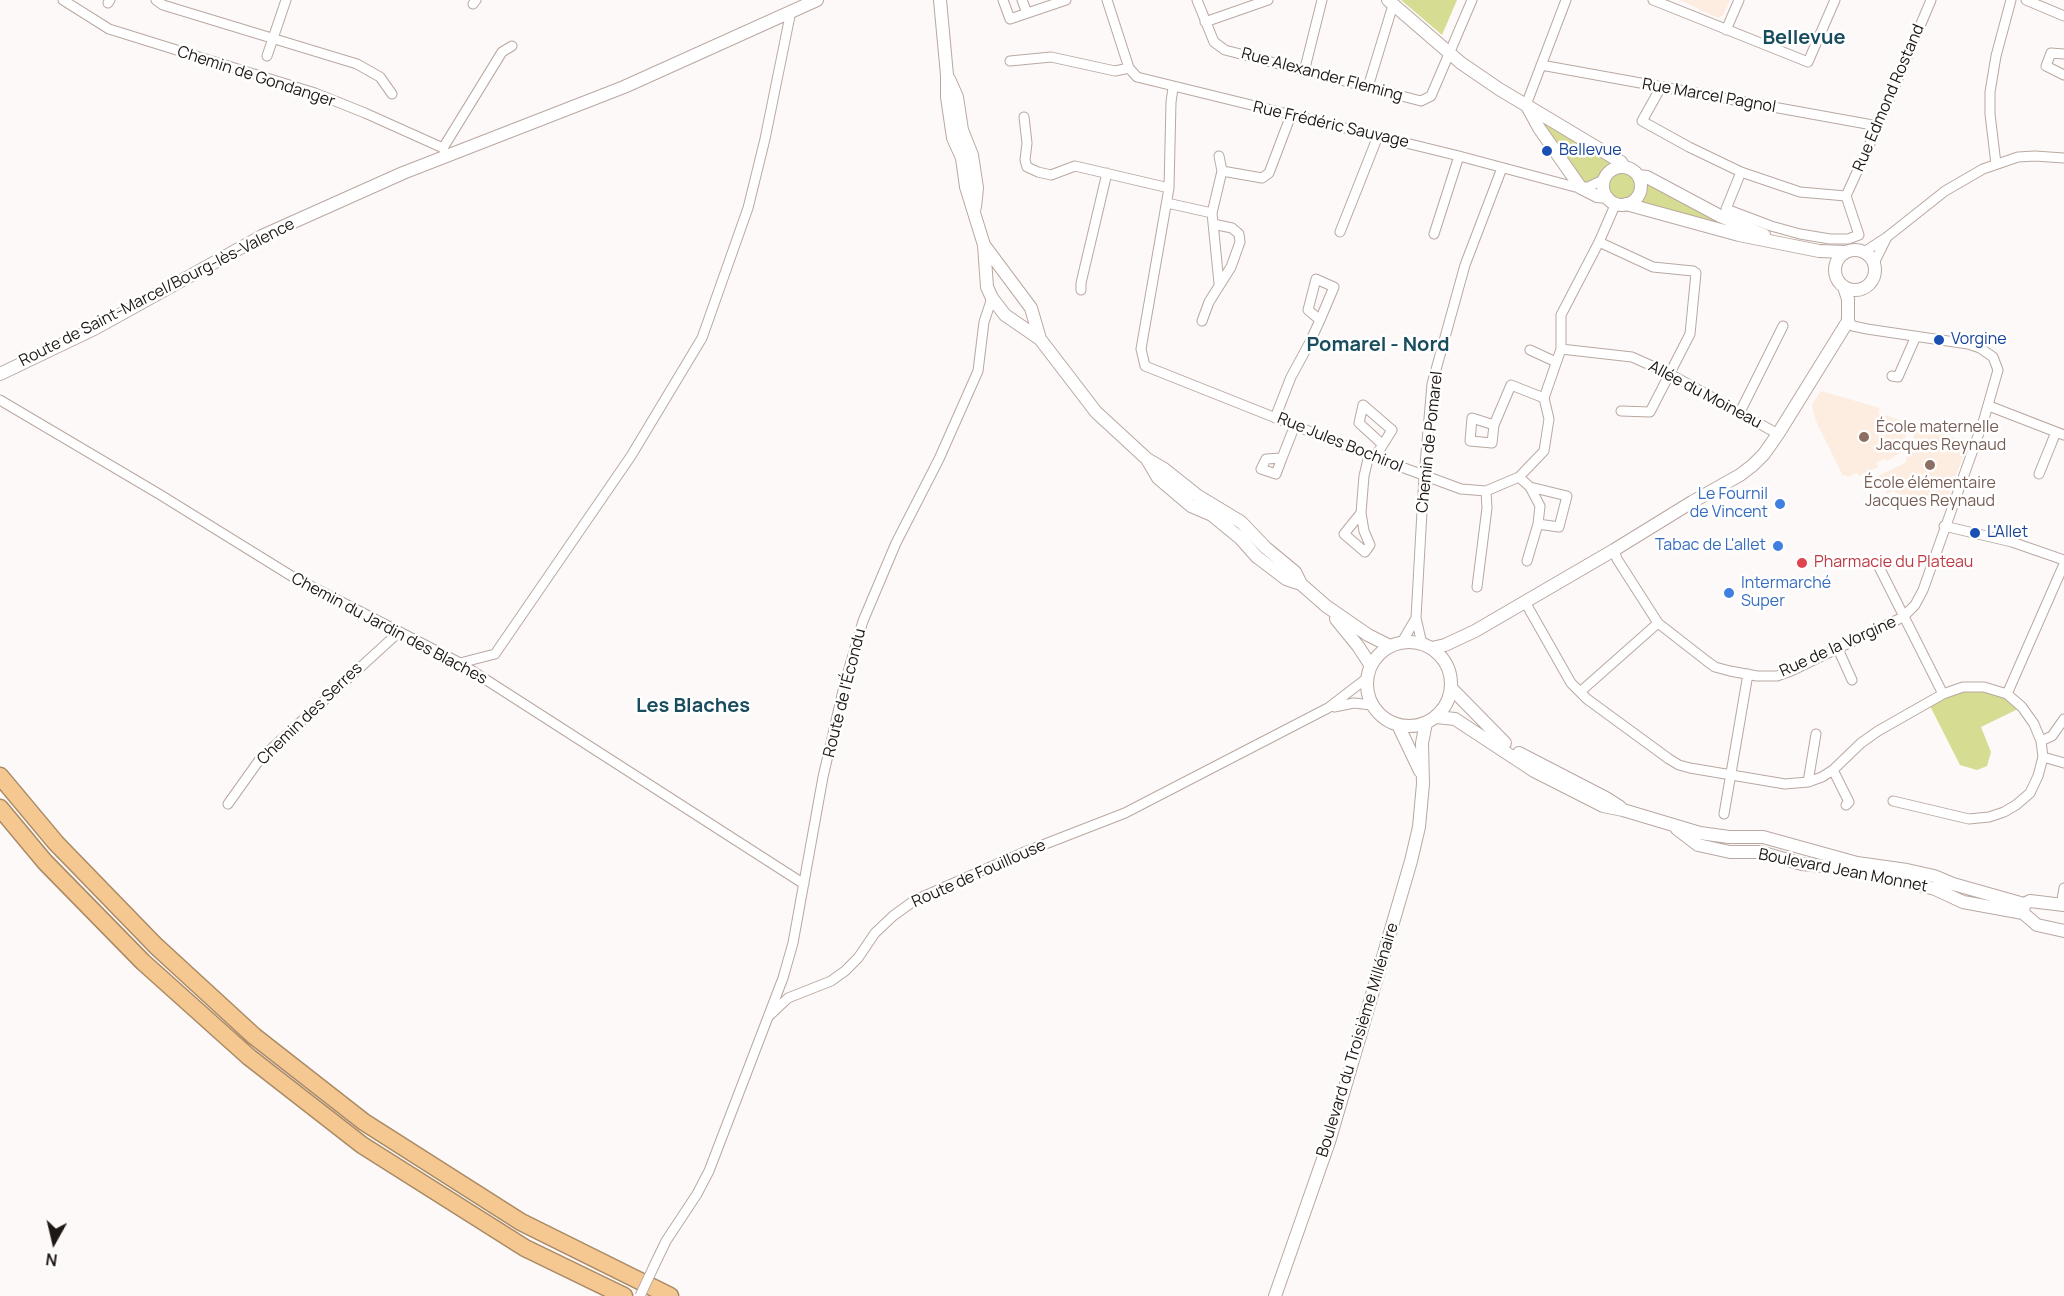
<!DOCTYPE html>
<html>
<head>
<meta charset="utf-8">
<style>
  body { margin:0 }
  #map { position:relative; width:2064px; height:1296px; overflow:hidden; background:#fdf9f8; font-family:Manrope,sans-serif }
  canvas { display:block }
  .north { position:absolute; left:24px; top:1212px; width:60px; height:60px; -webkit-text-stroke:4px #fff; paint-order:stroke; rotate:188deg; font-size:16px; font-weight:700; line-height:24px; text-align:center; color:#1e1714 }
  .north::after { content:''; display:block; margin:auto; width:21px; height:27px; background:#1e1714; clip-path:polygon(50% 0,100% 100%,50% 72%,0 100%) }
</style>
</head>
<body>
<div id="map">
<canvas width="2064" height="1296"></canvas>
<div class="north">N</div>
</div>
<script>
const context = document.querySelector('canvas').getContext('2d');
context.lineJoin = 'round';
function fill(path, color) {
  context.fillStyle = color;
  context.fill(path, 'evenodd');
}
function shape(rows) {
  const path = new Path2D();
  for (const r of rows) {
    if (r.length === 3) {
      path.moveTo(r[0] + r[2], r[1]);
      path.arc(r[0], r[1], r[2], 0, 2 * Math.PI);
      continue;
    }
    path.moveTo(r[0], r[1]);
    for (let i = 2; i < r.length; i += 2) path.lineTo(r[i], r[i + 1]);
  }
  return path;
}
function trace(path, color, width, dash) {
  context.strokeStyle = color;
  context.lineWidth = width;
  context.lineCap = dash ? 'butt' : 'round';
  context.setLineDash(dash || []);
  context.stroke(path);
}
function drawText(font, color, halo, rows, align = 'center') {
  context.font = font + ' Manrope,sans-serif';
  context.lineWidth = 5;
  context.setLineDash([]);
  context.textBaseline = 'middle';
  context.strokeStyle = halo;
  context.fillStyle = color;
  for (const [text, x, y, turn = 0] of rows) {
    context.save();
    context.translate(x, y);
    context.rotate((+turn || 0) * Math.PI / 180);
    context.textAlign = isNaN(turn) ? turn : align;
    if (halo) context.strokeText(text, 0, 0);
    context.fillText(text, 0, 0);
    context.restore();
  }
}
const education = shape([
  [1680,0,1730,0,1723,15,1718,18],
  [1821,391,1880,408,1878,413,1900,420,1907,433,1904,442,1901,443,1903,446,1900,453,1887,461,1885,459,1876,463,1878,467,1859,476,1857,473,1847,477,1846,475,1843,476,1815,419,1812,404],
  [1919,420,1967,445,1945,506,1935,503,1933,509,1923,506,1923,503,1921,502,1920,505,1898,497,1899,494,1893,491,1887,494,1885,489,1879,487,1881,481,1878,476,1905,463]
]);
const green = shape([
  [1401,0,1457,0,1442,35],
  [1547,122,1610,160,1609,168,1600,178,1584,184,1543,128],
  [1622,185,14],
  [1646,184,1696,209,1737,227,1736,232,1639,204,1644,197],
  [1963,687,2007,694,2022,707,1981,727,1991,752,1987,766,1977,770,1960,765,1928,702]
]);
const street = shape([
  [63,0,109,29,315,93,365,113,443,148,447,156],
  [156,0,163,5,357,64,380,77,392,94],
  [1003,0,1010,19,1066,0],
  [1022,0,1027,13],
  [1107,0,1129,68,1137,77,1459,156,1575,187,1588,187,1605,179],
  [1197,0,1214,42,1225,50,1421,101,1431,96,1472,0],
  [1653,0,1808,62,1835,0],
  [2026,0,2064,16],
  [108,3,110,0],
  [473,4,476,0],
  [1205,22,1268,0],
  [1726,30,1739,0],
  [2064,54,2051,53,2046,66,2064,75],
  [267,56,286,0],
  [1010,61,1051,57,1115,71,1129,68],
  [1541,65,1878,126],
  [1304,72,1322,0],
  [1368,87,1393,5],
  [1661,87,1642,121,1689,147,1741,172,1800,192,1846,196],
  [1173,88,1171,102,1169,188,1141,349,1145,366,1369,455,1461,489,1486,491,1519,477,1544,451,1549,419,1544,398,1561,349,1561,315,1599,242,1616,203],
  [1526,105,1566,0],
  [1024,117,1027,143,1025,160,1027,167,1038,172,1051,175,1075,166,1169,188],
  [443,148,502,52,512,46],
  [1996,164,1990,114,1990,92,1996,56,2011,0],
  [1222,171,1262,178,1269,173,1291,115],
  [1741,172,1726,209,1771,226,1800,234,1830,239,1848,239,1859,235,1846,196],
  [1846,196,1878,126,1931,0],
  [1167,203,1212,213,1219,283],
  [1212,213,1222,171,1219,156],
  [1340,232,1378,136],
  [1434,234,1459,156],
  [1599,242,1653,267,1693,271,1696,273,1690,334,1650,412,1621,411],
  [1864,252,1887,237,1945,191,1983,169,2018,157,2035,156,2064,158],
  [1874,263,1887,237],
  [1081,290,1081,283,1107,173],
  [1202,321,1209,302,1231,267,1240,242,1239,234,1232,228,1213,224],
  [1561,349,1632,357,1670,374,1778,434],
  [1530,350,1556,362],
  [1892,376,1898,377,1916,336],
  [0,400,159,494,293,577,460,663,804,884],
  [1989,406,2064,435],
  [1739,414,1783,326],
  [1275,418,1291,377,1310,342,1320,320,1308,310,1316,279,1334,287,1320,320],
  [1494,425,1472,418,1470,441,1492,443,1494,425,1511,385,1544,398],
  [1375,457,1392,430,1363,405,1359,423,1382,444],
  [1282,458,1276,474,1261,469,1266,459,1282,458,1295,425],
  [2039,474,2056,432],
  [1519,477,1530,487,1567,496,1559,527,1538,524],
  [1361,513,1364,531,1370,545,1365,552,1344,534,1361,513,1364,476,1369,455],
  [1944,526,2012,542,2064,560],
  [1614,550,1617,559,1658,623,1708,662,1715,667,1730,671,1757,676,1777,676,1791,671,1903,617,1915,605,1923,590,1984,419,1998,370,1993,357,1980,348,1968,344,1867,329,1853,326,1848,321],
  [1527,561,1538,524,1540,506,1530,487],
  [1877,563,1943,694],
  [1477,587,1487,508,1486,491],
  [1525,602,1571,683,1587,699,1669,759,1679,765,1690,768,1785,784,1808,782,1822,777,1833,770,1861,743,1878,731,1943,694,1963,687,1984,687,2007,694,2022,707,2034,724,2041,741,2043,757,2038,776,2030,793,2016,805,2004,812,1989,817,1969,819,1893,801],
  [1402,642,1416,618],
  [1422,644,1416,618,1424,476,1432,384,1465,265,1502,168],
  [1838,649,1852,680],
  [460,663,495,654,631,456,702,338,748,208,765,139,791,11],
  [1580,692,1658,623],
  [2007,694,2064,564],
  [1334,707,1354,703,1372,705],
  [2041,741,2052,736,2064,719],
  [2043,757,2064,763],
  [1833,770,1849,802,1846,805],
  [1808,782,1816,734],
  [228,804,260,759,399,632],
  [1724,814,1748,674],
  [2061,905,2064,888],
  [770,1015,788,998,831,981,845,971,858,958,875,933,893,916,915,900,1022,853,1125,813,1328,708,1367,678],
  [654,1266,666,1241,697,1194,709,1171,783,978,793,943,823,777,845,682,863,621,896,543,939,459,978,371,984,322,992,298]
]);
const secondary = shape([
  [940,0,947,75,947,97,953,138,962,158,966,187,984,245,987,287,992,298,1005,315,1040,339,1096,412,1147,459,1164,469,1198,496,1241,522,1266,548,1295,572,1301,584,1326,606,1368,635,1390,646],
  [1388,0,1461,63,1499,89,1621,162,1624,167],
  [949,79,957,97,962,130,972,155,977,188,975,207],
  [1527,106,1539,128,1581,188,1597,196,1607,197],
  [1622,186,19],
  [1638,176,1647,177,1720,216,1764,235],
  [1626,204,1739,235,1819,251,1846,252],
  [984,245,1031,308,1040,339],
  [1855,270,20],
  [0,374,96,328,262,236,403,173,624,87,817,0],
  [1148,461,1158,478,1191,506,1212,515,1240,538,1257,557,1286,579,1301,584],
  [1336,619,1358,646,1371,666],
  [1409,684,42],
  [1432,648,1445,645,1475,631,1614,550,1692,502,1740,475,1753,465,1764,454,1778,434,1848,321,1848,299,1844,287],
  [1451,688,1505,743],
  [1436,717,1455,719,1534,771,1603,806,1623,810,1700,833,1729,837,1763,837,1857,863,1907,870,1934,876,1953,884,2024,904],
  [1398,725,1420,771],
  [1519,753,1606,798,1620,807],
  [1677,829,1698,845,1730,852,1760,852,1802,864,1852,869,1886,876,1935,889,1963,902,2023,913,2037,925,2064,931],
  [2023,912,2024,904,2030,901,2064,905],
  [1275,1296,1329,1142,1411,861,1419,827,1423,784,1422,743,1426,723]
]);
const highway = shape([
  [0,776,56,843,156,946,254,1036,364,1122,521,1222,670,1296],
  [0,808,45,862,143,962,249,1057,362,1145,525,1248,624,1296]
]);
const streetBridge = shape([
  [640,1296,654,1266]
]);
const markers = [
  [1547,151,6,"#1a4fb4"],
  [1939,340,6,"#1a4fb4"],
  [1864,437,6,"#8d6e63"],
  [1930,465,6,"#8d6e63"],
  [1780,504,6,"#3f7fe0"],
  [1975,533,6,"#1a4fb4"],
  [1778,546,6,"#3f7fe0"],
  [1802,563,6,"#e0444e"],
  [1729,593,6,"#3f7fe0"]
];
const streetNames = [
  ["Rue Alexander Fleming",1322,75,15],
  ["Chemin de Gondanger",256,77,18],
  ["Rue Marcel Pagnol",1709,96,10],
  ["Rue Edmond Rostand",1889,98,-67],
  ["Rue Frédéric Sauvage",1331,125,13],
  ["Route de Saint-Marcel/Bourg-lès-Valence",157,293,-27],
  ["Allée du Moineau",1705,395,28],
  ["Chemin de Pomarel",1430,442,-84],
  ["Rue Jules Bochirol",1340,443,22],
  ["Chemin du Jardin des Blaches",389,629,28],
  ["Rue de la Vorgine",1838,647,-24],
  ["Route de l'Écondu",845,693,-76],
  ["Chemin des Serres",310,714,-44],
  ["Boulevard Jean Monnet",1843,871,11],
  ["Route de Fouillouse",979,874,-24],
  ["Boulevard du Troisième Millénaire",1358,1040,-73]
];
const transitNames = [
  ["Bellevue",1559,151],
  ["Vorgine",1951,340],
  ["L'Allet",1987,533]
];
const educationNames = [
  ["École maternelle",1876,428],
  ["Jacques Reynaud",1876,446],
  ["École élémentaire",1930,484,"center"],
  ["Jacques Reynaud",1930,502,"center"]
];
const shopNames = [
  ["Le Fournil",1768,495],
  ["de Vincent",1768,513],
  ["Tabac de L'allet",1766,546],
  ["Intermarché",1741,584,"left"],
  ["Super",1741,602,"left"]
];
const healthNames = [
  ["Pharmacie du Plateau",1814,563]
];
const quarterNames = [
  ["Bellevue",1804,38],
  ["Pomarel - Nord",1378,345],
  ["Les Blaches",693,706]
];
fill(education, '#fdede1');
fill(green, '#d6dc92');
trace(street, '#b9a8a0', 11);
trace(secondary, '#b9a8a0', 14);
trace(highway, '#aa8a65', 19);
trace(street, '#fff', 9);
trace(secondary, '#fff', 12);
trace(highway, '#f5c891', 16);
trace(streetBridge, '#b9a8a0', 11, []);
trace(streetBridge, '#fff', 9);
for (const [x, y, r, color] of markers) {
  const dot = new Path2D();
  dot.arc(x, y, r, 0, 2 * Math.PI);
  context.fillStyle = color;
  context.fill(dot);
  trace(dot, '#fff', 2);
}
drawText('16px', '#1e1714', '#fff', streetNames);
drawText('16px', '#164399', '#fff', transitNames, 'left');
drawText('16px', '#785e54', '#fff', educationNames, 'left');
drawText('16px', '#366cbe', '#fff', shopNames, 'right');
drawText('16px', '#be3a42', '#fff', healthNames, 'left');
drawText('bold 20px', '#194c5d', '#fff', quarterNames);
</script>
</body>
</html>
